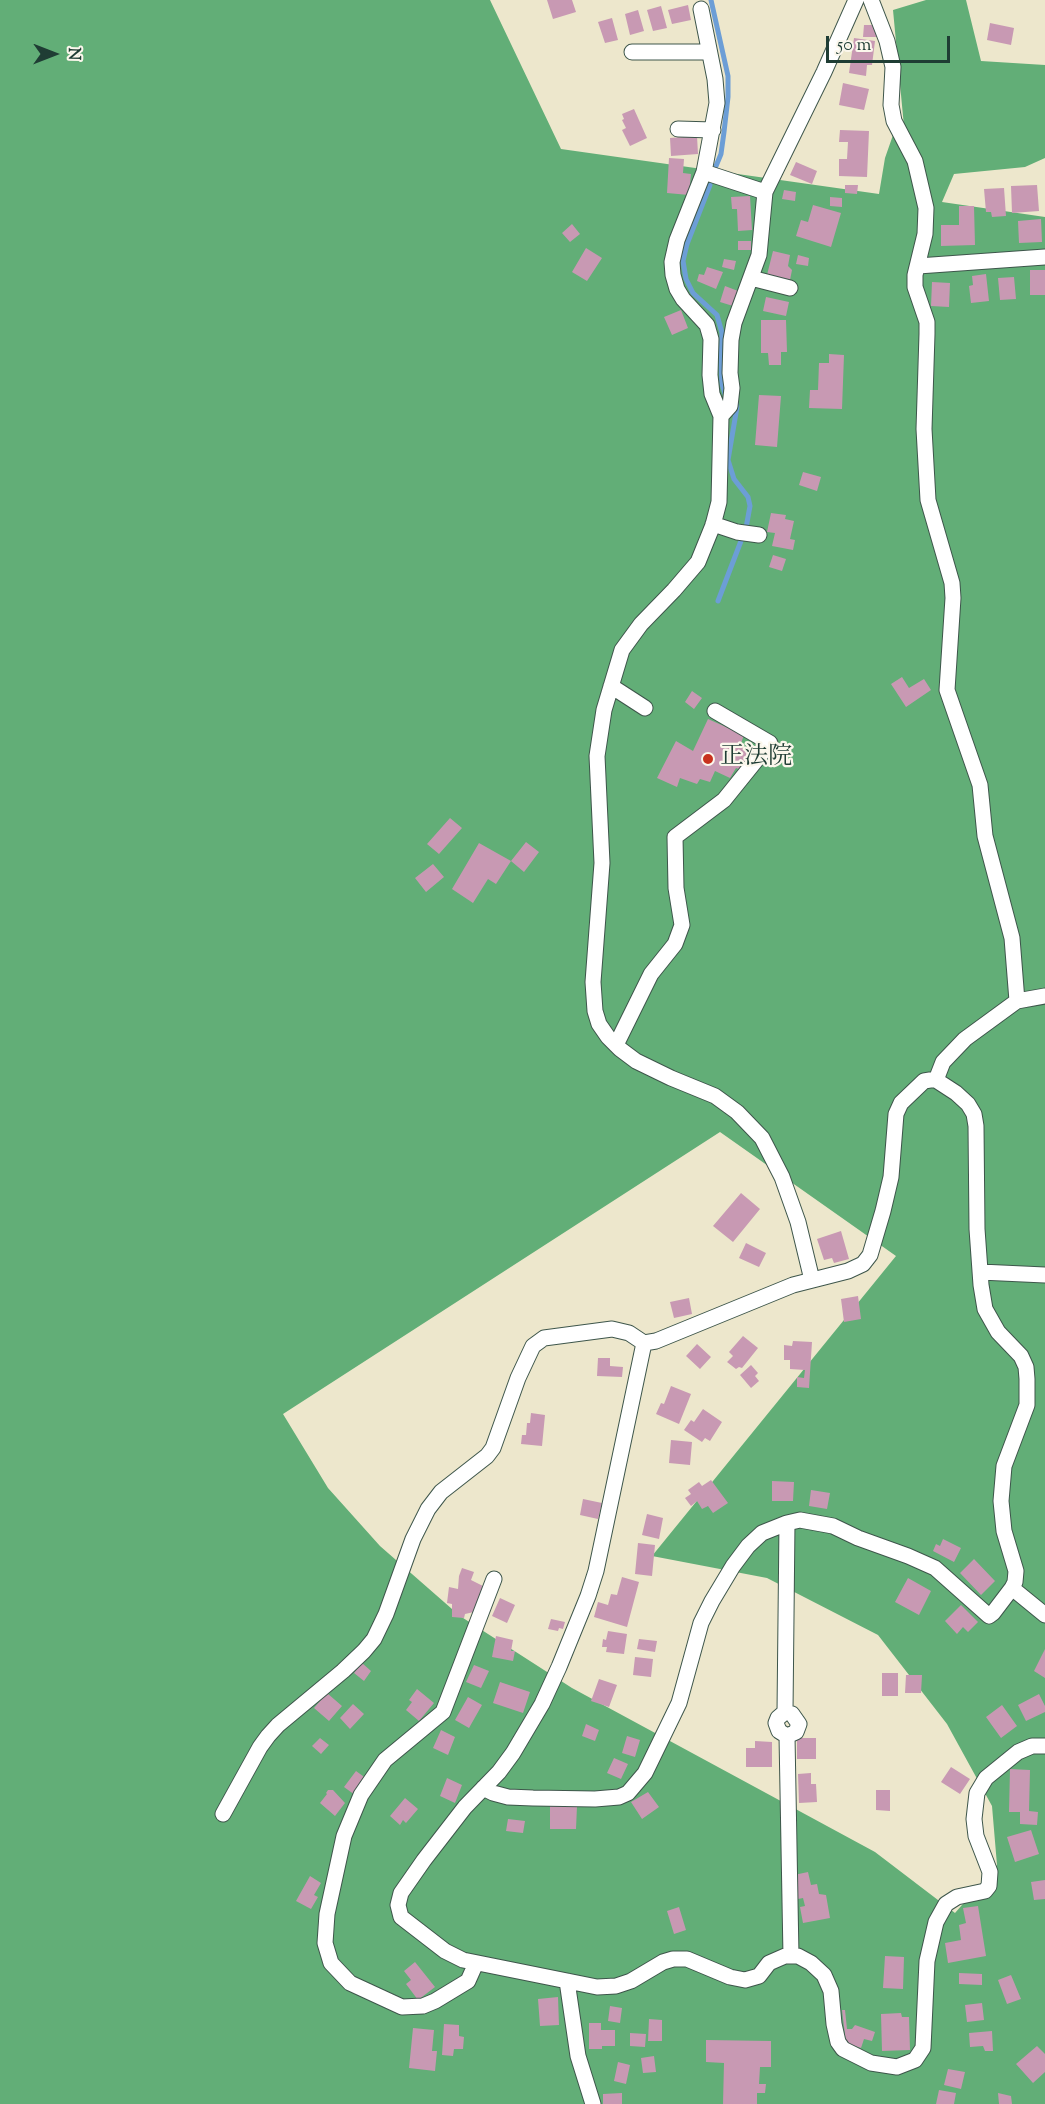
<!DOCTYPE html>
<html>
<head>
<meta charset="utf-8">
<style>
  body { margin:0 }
  #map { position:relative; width:1045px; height:2104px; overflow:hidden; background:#ede7cc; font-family:"Sorts Mill Goudy",serif }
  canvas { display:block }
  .north { position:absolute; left:24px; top:24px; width:60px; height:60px; -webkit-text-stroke:4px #fbf7ec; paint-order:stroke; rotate:90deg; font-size:16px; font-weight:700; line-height:24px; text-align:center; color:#1f3d34 }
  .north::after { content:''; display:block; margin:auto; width:21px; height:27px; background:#1f3d34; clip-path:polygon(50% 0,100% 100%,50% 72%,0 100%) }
  .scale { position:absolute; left:826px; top:36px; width:124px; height:27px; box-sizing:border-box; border:3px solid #1f3d34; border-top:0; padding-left:8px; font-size:18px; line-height:21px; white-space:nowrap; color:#1f3d34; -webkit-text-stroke:4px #fbf7ec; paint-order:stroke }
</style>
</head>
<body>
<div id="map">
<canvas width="1045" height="2104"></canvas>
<div class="north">N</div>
<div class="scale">50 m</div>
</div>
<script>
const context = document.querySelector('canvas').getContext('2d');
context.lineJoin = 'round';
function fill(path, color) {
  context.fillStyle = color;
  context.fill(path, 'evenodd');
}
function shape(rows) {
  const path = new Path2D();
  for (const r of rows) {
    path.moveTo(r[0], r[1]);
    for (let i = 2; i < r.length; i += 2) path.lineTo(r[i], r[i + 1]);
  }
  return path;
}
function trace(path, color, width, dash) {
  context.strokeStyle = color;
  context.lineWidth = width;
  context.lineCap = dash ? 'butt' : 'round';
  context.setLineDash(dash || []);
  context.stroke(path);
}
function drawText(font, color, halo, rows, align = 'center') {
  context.font = font + ' "Sorts Mill Goudy","Noto Serif JP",serif';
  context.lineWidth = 4.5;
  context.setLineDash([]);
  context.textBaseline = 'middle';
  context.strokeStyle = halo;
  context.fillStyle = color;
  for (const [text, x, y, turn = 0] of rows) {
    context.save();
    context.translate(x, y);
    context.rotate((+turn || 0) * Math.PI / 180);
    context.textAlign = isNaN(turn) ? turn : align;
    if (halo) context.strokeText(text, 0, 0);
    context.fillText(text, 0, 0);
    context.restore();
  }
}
const forest = shape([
  [0,0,490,0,561,149,879,194,885,158,900,115,905,137,893,10,926,0,966,0,981,61,1045,65,1045,158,1025,167,954,174,942,202,1045,217,1045,2104,0,2104],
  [720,1132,896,1256,652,1556,767,1578,878,1635,947,1724,992,1806,997,1865,955,1913,875,1852,572,1688,460,1616,380,1546,328,1488,283,1414]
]);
const stream = shape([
  [711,0,728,76,728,97,724,132,721,154,716,166],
  [710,185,687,244,683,261,686,279,693,293,717,315,722,333,721,366,722,384,725,394],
  [736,402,737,407,728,460,734,479,748,497,750,506,746,528],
  [718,601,741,541]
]);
const building = shape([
  [547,0,572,0,576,12,553,19],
  [688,5,691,20,672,24,668,10],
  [661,6,667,28,653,31,647,10],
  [638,10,644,31,630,35,625,14],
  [612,18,618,40,605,43,598,22],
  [990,23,1014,28,1011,45,987,40],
  [864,25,878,25,878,37,863,37],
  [854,38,875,41,872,65,867,65,866,76,849,73],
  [843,83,869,89,864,110,839,105],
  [634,109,647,138,630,146,622,130,626,128,622,120,624,119,622,114],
  [840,130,869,131,867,177,839,176,839,159,847,159,848,142,839,142],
  [697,136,698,154,671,156,670,138],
  [669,158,684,159,683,173,691,174,689,195,667,193],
  [796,162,817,171,812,184,790,175],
  [845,185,858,185,857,194,845,193],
  [1037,185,1039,211,1012,213,1011,186],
  [1004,188,1006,216,992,217,991,212,986,212,984,189],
  [784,190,796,192,795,201,782,199],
  [750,196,752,230,738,231,737,209,732,209,731,197],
  [830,197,842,198,842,207,830,206],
  [813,205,841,213,831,247,796,236,801,220,808,222],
  [959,206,974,206,975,245,941,246,941,225,959,225],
  [1041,219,1042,242,1019,243,1018,221],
  [572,224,580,234,570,242,562,233],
  [738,241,751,241,751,250,738,250],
  [586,248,602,258,587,281,572,272],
  [773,251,790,255,788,266,792,270,790,280,767,275],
  [798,255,809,258,808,266,796,264],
  [724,259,736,261,734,270,722,267],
  [707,267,723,272,716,289,697,281,699,274,704,275],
  [1030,270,1045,270,1045,295,1030,295],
  [986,274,989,301,971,303,969,286,973,285,972,276],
  [1014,277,1016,299,1000,300,998,278],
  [932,282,950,283,949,307,931,306],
  [725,286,738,291,733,306,720,302],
  [766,297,789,302,786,316,763,311],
  [681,310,688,328,672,335,664,317],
  [761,320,786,320,787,352,781,352,781,365,769,365,768,353,761,353],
  [829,354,844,355,842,409,809,408,810,390,818,390,819,363,829,363],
  [759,395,781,396,777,447,755,445],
  [803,472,821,477,817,491,799,485],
  [771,513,786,515,785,519,794,521,790,539,795,540,793,550,772,546,775,533,767,532],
  [773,555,786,559,782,571,769,567],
  [902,677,909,688,924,679,931,690,906,707,891,684],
  [692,691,702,698,694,709,685,702],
  [708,719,744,735,740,746,754,751,744,771,736,768,730,778,715,771,710,782,700,779,697,784,680,778,677,787,657,778,676,741,693,751],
  [450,818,462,828,439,854,427,844],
  [526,842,539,852,524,872,511,861],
  [479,843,511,861,496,884,488,879,473,903,452,889],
  [433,864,444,877,426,892,415,878],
  [741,1193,760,1209,733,1242,713,1226],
  [841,1231,849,1259,834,1263,832,1258,824,1260,817,1239],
  [746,1243,766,1253,759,1267,739,1258],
  [858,1296,861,1319,844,1322,841,1299],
  [689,1298,692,1314,674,1318,670,1302],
  [743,1336,758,1348,742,1368,739,1367,736,1369,727,1362,733,1356,729,1352],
  [793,1341,812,1342,809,1388,797,1387,797,1377,804,1378,805,1370,790,1369,790,1360,784,1360,784,1345,792,1346],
  [697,1344,711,1357,700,1369,686,1356],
  [598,1358,610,1358,610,1366,623,1367,622,1377,597,1376],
  [751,1365,758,1373,755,1376,759,1381,751,1388,740,1375],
  [671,1386,691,1394,679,1424,656,1414,661,1403,664,1404],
  [703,1409,722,1422,710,1441,705,1438,702,1442,684,1430,691,1420,694,1422],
  [531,1413,545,1415,542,1446,521,1444,522,1435,526,1435,527,1423,530,1423],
  [671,1440,692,1442,690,1465,669,1463],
  [711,1480,728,1503,713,1513,708,1506,702,1509,697,1501,691,1506,685,1498,691,1494,688,1490,699,1482,702,1486],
  [772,1481,794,1482,793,1501,772,1501],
  [811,1490,830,1493,827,1509,809,1506],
  [583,1499,602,1503,598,1519,580,1515],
  [647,1514,663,1518,659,1539,642,1535],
  [943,1539,961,1548,954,1562,933,1551,936,1544,940,1546],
  [638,1543,655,1545,652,1576,635,1574],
  [974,1559,995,1581,981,1595,960,1573],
  [462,1568,474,1572,471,1580,483,1586,483,1589,474,1612,465,1614,464,1618,452,1617,452,1604,447,1603,449,1587,458,1589,459,1576],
  [622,1577,639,1582,627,1627,594,1617,598,1602,608,1605,611,1594,617,1595],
  [908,1578,931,1591,919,1615,895,1602],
  [500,1598,515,1605,507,1623,492,1616],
  [961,1605,978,1622,968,1632,963,1627,957,1634,945,1621],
  [551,1619,565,1622,563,1629,559,1628,558,1631,548,1629],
  [608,1631,627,1634,624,1654,606,1652,607,1647,602,1647,603,1639,606,1640],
  [496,1636,513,1640,511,1651,515,1651,513,1661,492,1657],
  [639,1639,657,1641,655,1652,637,1649],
  [1045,1649,1045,1678,1034,1671],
  [635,1657,653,1659,651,1677,633,1675],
  [362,1663,371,1671,364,1681,354,1673],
  [474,1665,489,1671,481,1688,466,1682],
  [882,1673,898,1673,898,1696,882,1696],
  [906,1675,922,1675,921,1693,905,1693],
  [599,1679,617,1685,609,1707,591,1701],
  [500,1682,530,1692,523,1713,493,1703],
  [417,1689,434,1703,419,1721,406,1710,412,1702,409,1700],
  [327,1693,342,1706,329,1721,314,1708],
  [1039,1694,1045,1706,1045,1712,1026,1721,1018,1705],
  [468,1697,482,1705,469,1728,455,1720],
  [353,1704,364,1714,350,1729,340,1718],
  [1002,1705,1017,1726,1001,1738,986,1717],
  [586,1724,599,1730,595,1741,582,1736],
  [441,1730,455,1737,448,1755,433,1748],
  [627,1736,640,1740,635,1757,622,1753],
  [320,1738,329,1745,321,1754,312,1746],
  [797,1738,816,1738,816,1759,797,1759],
  [755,1741,772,1742,772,1767,746,1767,746,1748,755,1748],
  [614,1758,628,1764,621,1779,607,1773],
  [951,1767,970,1779,960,1794,941,1782],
  [1010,1769,1030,1770,1029,1811,1038,1812,1037,1825,1020,1824,1020,1812,1009,1812],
  [356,1771,367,1779,355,1795,344,1787],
  [811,1773,811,1784,816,1784,817,1802,799,1803,798,1774],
  [447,1778,462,1785,455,1803,440,1796],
  [328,1790,333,1790,345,1803,335,1816,320,1803,327,1794,326,1793],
  [876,1790,890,1790,890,1811,876,1810],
  [648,1792,659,1807,642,1819,631,1802],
  [405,1798,418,1809,406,1823,403,1820,400,1825,390,1816],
  [550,1805,577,1806,576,1829,550,1829],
  [508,1819,525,1821,523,1833,506,1831],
  [1031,1830,1039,1854,1015,1862,1007,1837],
  [808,1872,811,1885,817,1884,819,1894,826,1895,830,1918,803,1923,800,1907,805,1906,803,1898,798,1899,794,1875],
  [310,1876,321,1883,314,1895,318,1897,311,1909,296,1901],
  [1045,1880,1045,1899,1034,1900,1031,1882],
  [978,1906,986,1956,948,1963,945,1943,961,1940,959,1925,966,1923,963,1908],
  [679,1907,686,1930,674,1934,667,1911],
  [885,1956,904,1957,903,1989,883,1988],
  [415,1962,435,1987,418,2000,406,1984,411,1980,404,1971],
  [959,1973,982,1974,982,1985,959,1984],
  [1011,1975,1021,1999,1007,2004,998,1980],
  [558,1997,559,2025,540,2026,538,1999],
  [982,2003,984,2020,967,2022,965,2005],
  [610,2006,622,2008,620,2023,608,2021],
  [842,2010,845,2010,847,2029,852,2029,855,2025,875,2032,872,2041,864,2039,861,2048,846,2043],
  [901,2013,902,2017,909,2017,910,2050,882,2051,881,2014],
  [649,2019,662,2020,662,2041,648,2041],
  [589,2023,601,2023,601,2030,615,2030,615,2046,602,2046,602,2049,589,2049],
  [444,2024,459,2025,459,2036,464,2037,463,2049,454,2049,453,2056,442,2055],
  [413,2028,434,2030,432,2051,437,2051,435,2071,409,2068],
  [992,2031,993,2051,985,2051,983,2046,970,2047,969,2033],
  [630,2033,646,2034,645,2047,630,2046],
  [706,2040,771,2041,771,2067,760,2067,759,2084,766,2084,765,2093,757,2093,757,2104,723,2104,724,2063,706,2062],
  [1037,2046,1045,2054,1045,2072,1033,2083,1016,2064],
  [654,2056,656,2072,643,2073,641,2058],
  [618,2062,630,2065,626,2084,614,2081],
  [948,2069,965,2072,961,2089,944,2085],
  [939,2090,956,2093,954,2104,936,2104],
  [622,2093,622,2104,603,2104,603,2094],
  [998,2093,1011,2096,1012,2104,999,2104]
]);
const street = shape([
  [871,0,887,41,893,67,891,105,894,121,915,161,926,208,925,234,915,275,915,287,927,322,927,334,924,429,928,500,952,583,953,598,947,690,980,785,985,836,1012,938,1017,1001],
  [701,9,715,79,717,103,704,172,677,240,672,262,673,275,677,289,683,299,707,325,711,339,710,375,712,394,721,416,719,502,713,525,698,562,674,590,641,624,622,650,604,710,597,756,602,863,593,982,595,1011,599,1024,608,1037,620,1049,636,1061,671,1078,715,1096,737,1112,762,1138,782,1177,798,1222,812,1280],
  [632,52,709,52],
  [678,129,713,130],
  [704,172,765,192],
  [918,266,1045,257],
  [751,278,790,288],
  [721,416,730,406,732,388,730,373,731,340,734,323,759,255,765,192,824,72,856,0],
  [713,524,737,532,759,535],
  [611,686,645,708],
  [616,1045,651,974,675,944,682,925,676,888,675,837,724,800,770,743,715,711],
  [936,1080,943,1062,965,1039,1017,1001,1045,996],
  [980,1272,1045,1275],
  [644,1343,596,1571,588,1596,559,1667,542,1704,513,1753,499,1772,465,1807,424,1860,401,1893,398,1905,401,1917,445,1951,463,1960,597,1987,616,1986,631,1981,663,1962,673,1959,687,1959,730,1977,745,1980,759,1976,769,1963,785,1956,798,1956,811,1963,824,1975,831,1991,834,2024,838,2042,843,2049,871,2063,897,2067,915,2060,923,2048,927,1961,936,1922,946,1904,957,1897,985,1891,989,1886,990,1872,976,1836,974,1819,977,1793,986,1778,1018,1752,1032,1746,1045,1746],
  [787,1523,785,1712,778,1718,776,1723,779,1731,787,1736,791,1956],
  [1012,1588,1045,1615],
  [785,1712,792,1714,799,1724,796,1732,787,1736],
  [223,1814,260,1747,268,1736,278,1725,343,1671,364,1651,374,1639,386,1614,413,1539,428,1509,441,1492,487,1456,493,1448,518,1378,533,1346,544,1338,612,1329,629,1333,644,1343,656,1341,793,1285,848,1271,863,1264,870,1255,883,1211,891,1177,896,1114,901,1103,924,1081,930,1080,936,1080,956,1093,968,1104,974,1114,976,1126,977,1229,981,1285,985,1309,998,1332,1021,1356,1026,1367,1027,1379,1027,1405,1004,1466,1001,1501,1004,1531,1016,1571,1015,1582,1012,1588,993,1613,989,1616,935,1568,908,1556,858,1538,833,1526,800,1520,787,1523,762,1533,748,1546,733,1566,712,1601,701,1623,679,1703,645,1773,628,1793,619,1797,595,1799,533,1798,508,1797,493,1793,483,1788],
  [476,1963,468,1981,435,2001,423,2006,402,2007,350,1983,331,1963,325,1943,327,1914,344,1836,361,1795,385,1760,443,1712,494,1579],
  [567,1981,578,2056,593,2104]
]);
const markers = [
  [708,759,6,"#c8321e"]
];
const poiNames = [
  ["正法院",720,759]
];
fill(forest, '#62ae77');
trace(stream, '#6c9ed6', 5);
fill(building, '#c899b3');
trace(street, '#3e564b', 17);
trace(street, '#fff', 15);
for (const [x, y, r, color] of markers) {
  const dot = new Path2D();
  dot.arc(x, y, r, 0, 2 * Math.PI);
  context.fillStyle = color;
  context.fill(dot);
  trace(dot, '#fbf7ec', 2);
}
drawText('24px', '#1f3d34', '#fbf7ec', poiNames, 'left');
</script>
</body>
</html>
